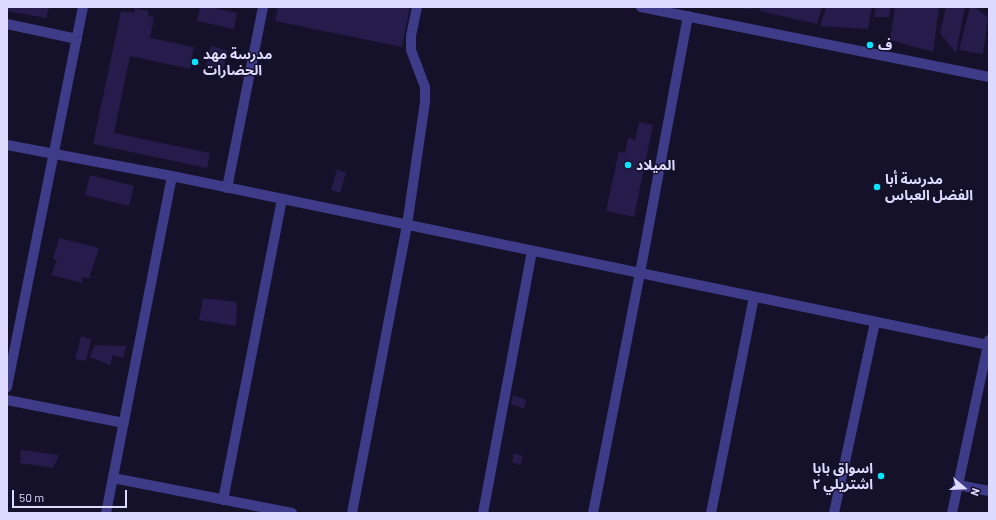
<!DOCTYPE html>
<html>
<head>
<meta charset="utf-8">
<style>
  body { margin:0 }
  #map { position:relative; width:996px; height:520px; overflow:hidden; background:#15112a; font-family:Barlow,sans-serif }
  canvas { display:block }
  .frame { position:absolute; inset:0; border:8px solid #dedaff; pointer-events:none }
  .north { position:absolute; left:944px; top:468px; width:40px; height:40px; -webkit-text-stroke:3px #15112a; paint-order:stroke; rotate:109deg; font-size:11px; font-weight:700; line-height:16px; text-align:center; color:#dedaff }
  .north::after { content:''; display:block; margin:auto; width:14px; height:18px; background:#dedaff; clip-path:polygon(50% 0,100% 100%,50% 72%,0 100%) }
  .scale { position:absolute; left:12px; top:490px; width:115px; height:18px; box-sizing:border-box; border:2px solid #dedaff; border-top:0; padding-left:5px; font-size:12px; line-height:14px; white-space:nowrap; color:#dedaff; -webkit-text-stroke:3px #15112a; paint-order:stroke }
</style>
</head>
<body>
<div id="map">
<canvas width="996" height="520"></canvas>
<div class="frame"></div>
<div class="north">N</div>
<div class="scale">50 m</div>
</div>
<script>
const context = document.querySelector('canvas').getContext('2d');
context.lineJoin = 'round';
function fill(path, color) {
  context.fillStyle = color;
  context.fill(path, 'evenodd');
}
function shape(rows) {
  const path = new Path2D();
  for (const r of rows) {
    path.moveTo(r[0], r[1]);
    for (let i = 2; i < r.length; i += 2) path.lineTo(r[i], r[i + 1]);
  }
  return path;
}
function trace(path, color, width, dash) {
  context.strokeStyle = color;
  context.lineWidth = width;
  context.lineCap = dash ? 'butt' : 'round';
  context.setLineDash(dash || []);
  context.stroke(path);
}
function drawText(font, color, halo, rows, align = 'center') {
  context.font = font + ' Barlow,"Noto Sans Arabic",sans-serif';
  context.lineWidth = 3;
  context.setLineDash([]);
  context.textBaseline = 'middle';
  context.strokeStyle = halo;
  context.fillStyle = color;
  for (const [text, x, y, turn = 0] of rows) {
    context.save();
    context.translate(x, y);
    context.rotate((+turn || 0) * Math.PI / 180);
    context.textAlign = isNaN(turn) ? turn : align;
    if (halo) context.strokeText(text, 0, 0);
    context.fillText(text, 0, 0);
    context.restore();
  }
}
const building = shape([
  [7,7,49,7,46,18,7,11],
  [200,7,211,7,237,13,234,29,197,21],
  [278,7,410,7,402,47,275,21],
  [739,7,752,7,751,9,738,8],
  [761,7,822,7,817,24,760,11],
  [826,7,872,7,868,29,820,26],
  [876,7,891,7,889,17,874,17],
  [895,7,939,7,933,52,890,40],
  [946,7,965,7,956,53,940,33],
  [970,7,974,7,988,17,983,54,959,50],
  [135,8,149,11,148,16,154,17,150,38,194,47,190,69,130,56,114,133,210,153,207,168,93,144,121,11,134,13],
  [211,46,228,51,223,69,206,65],
  [639,122,653,125,634,217,606,211,619,151,625,153,628,138,635,140],
  [337,169,346,173,340,193,331,190],
  [90,175,134,186,129,206,85,195],
  [59,238,99,248,89,279,82,277,82,283,51,275,57,260,53,259],
  [203,298,237,302,236,326,199,320],
  [81,336,91,339,86,361,75,359],
  [95,345,126,346,123,358,113,355,110,365,90,357],
  [513,395,526,400,524,409,511,404],
  [21,450,59,455,53,468,20,463],
  [514,453,523,456,520,465,512,462]
]);
const street = shape([
  [641,7,989,77],
  [7,24,77,39],
  [7,145,172,176,988,345],
  [227,188,263,7],
  [7,387,83,7],
  [7,400,124,423],
  [113,478,292,513],
  [958,485,989,491],
  [223,500,282,199],
  [106,513,172,176],
  [352,513,407,225,425,102,425,87,411,50,411,36,417,7],
  [483,513,532,251],
  [593,513,640,273,688,16],
  [711,513,754,297],
  [834,513,875,322],
  [952,513,989,340]
]);
const markers = [
  [870,45,4,"#06e6ff"],
  [195,62,4,"#06e6ff"],
  [628,165,4,"#06e6ff"],
  [877,187,4,"#06e6ff"],
  [881,476,4,"#06e6ff"]
];
const poiNames = [
  ["ف",878,45],
  ["مدرسة مهد",203,54],
  ["الحضارات",203,70],
  ["الميلاد",636,165],
  ["مدرسة أبا",885,179],
  ["الفضل العباس",885,195],
  ["اسواق بابا",873,468,"right"],
  ["اشتريلي ٢",873,484,"right"]
];
fill(building, '#261c4b');
trace(street, '#3e3b89', 10);
for (const [x, y, r, color] of markers) {
  const dot = new Path2D();
  dot.arc(x, y, r, 0, 2 * Math.PI);
  context.fillStyle = color;
  context.fill(dot);
  trace(dot, '#15112a', 1.5);
}
drawText('bold 14px', '#dedaff', '#15112a', poiNames, 'left');
</script>
</body>
</html>
